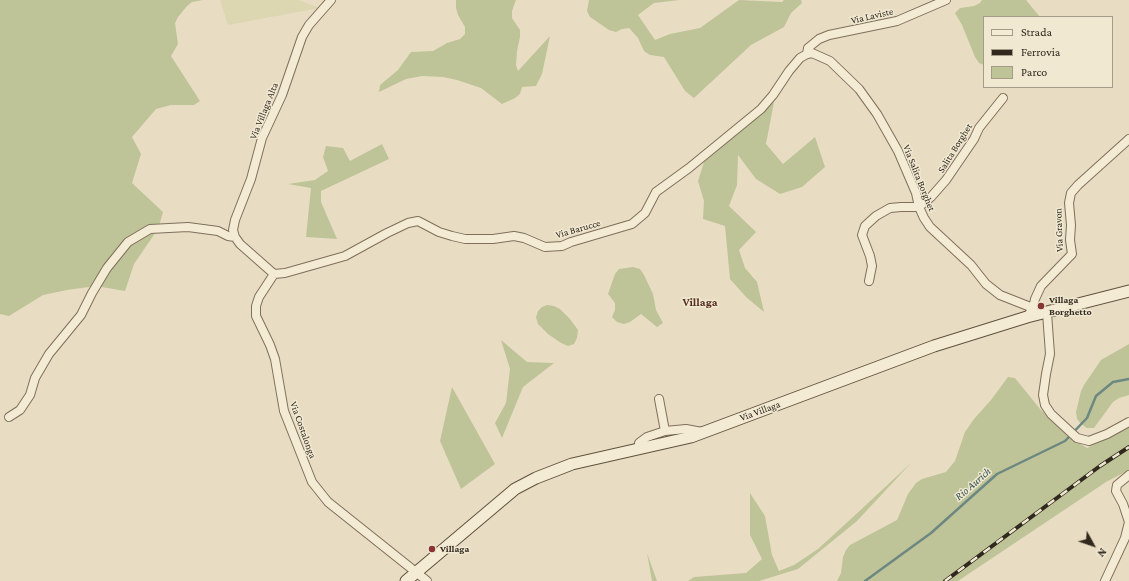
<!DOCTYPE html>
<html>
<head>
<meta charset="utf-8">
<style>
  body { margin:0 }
  #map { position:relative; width:1129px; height:581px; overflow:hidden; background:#e8ddc2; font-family:"Crimson Pro",serif }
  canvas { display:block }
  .legend { position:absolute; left:983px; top:16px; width:130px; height:72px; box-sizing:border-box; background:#f0e8d1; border:1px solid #a49b89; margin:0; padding:5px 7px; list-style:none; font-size:12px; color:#31281e }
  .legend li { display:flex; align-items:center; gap:8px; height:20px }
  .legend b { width:20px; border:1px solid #a49b89 }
  .north { position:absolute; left:1073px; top:525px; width:40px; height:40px; -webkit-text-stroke:3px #f0e8d1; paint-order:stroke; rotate:130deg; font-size:11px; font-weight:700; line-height:16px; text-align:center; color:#31281e }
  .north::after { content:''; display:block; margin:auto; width:14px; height:18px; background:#31281e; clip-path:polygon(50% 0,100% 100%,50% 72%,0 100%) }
</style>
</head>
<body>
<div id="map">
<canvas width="1129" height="581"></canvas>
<ul class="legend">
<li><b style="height:5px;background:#f4ebd4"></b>Strada</li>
<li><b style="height:5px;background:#31281e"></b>Ferrovia</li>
<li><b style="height:11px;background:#bec498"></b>Parco</li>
</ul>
<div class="north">N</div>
</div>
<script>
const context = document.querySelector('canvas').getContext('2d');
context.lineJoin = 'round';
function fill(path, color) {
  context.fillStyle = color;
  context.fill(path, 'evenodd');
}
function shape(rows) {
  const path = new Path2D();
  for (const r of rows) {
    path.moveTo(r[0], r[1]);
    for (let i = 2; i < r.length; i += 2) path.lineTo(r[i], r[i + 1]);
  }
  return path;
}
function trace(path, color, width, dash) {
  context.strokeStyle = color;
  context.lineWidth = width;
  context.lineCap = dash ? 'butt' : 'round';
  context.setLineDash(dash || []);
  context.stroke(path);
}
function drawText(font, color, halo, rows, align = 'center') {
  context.font = font + ' "Crimson Pro",serif';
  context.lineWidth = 3;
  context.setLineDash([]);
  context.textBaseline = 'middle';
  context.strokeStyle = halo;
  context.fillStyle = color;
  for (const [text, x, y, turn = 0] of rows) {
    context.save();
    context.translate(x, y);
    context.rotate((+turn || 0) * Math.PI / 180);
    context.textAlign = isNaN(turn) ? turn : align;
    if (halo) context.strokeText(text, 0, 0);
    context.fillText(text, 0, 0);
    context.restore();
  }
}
const farmland = shape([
  [220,0,298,0,320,8,228,25]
]);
const green = shape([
  [0,0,203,0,192,2,187,6,178,17,175,23,178,44,171,56,200,101,194,105,171,105,156,109,132,137,141,154,132,183,163,212,158,229,134,264,125,291,96,286,67,290,43,295,9,316,0,314],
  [456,0,516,0,512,11,512,18,520,30,520,37,517,51,516,65,518,71,550,36,542,74,536,86,522,87,520,94,515,98,502,104,481,88,457,80,443,77,422,76,406,79,379,92,380,85,398,70,411,52,433,51,447,43,460,39,465,34,465,27,458,15,456,8],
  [589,0,679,0,654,3,638,15,655,40,670,34,700,28,739,0,782,2,784,0,801,0,802,3,791,13,784,27,751,45,694,98,685,91,664,57,650,55,644,51,638,38,629,28,622,29,616,32,609,30,590,17,587,11],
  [982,0,1026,0,1040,17,984,17,984,65,979,63,975,57,962,25,955,13,960,8,974,6,980,3],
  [774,102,766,144,783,164,815,137,825,167,802,187,780,194,756,179,738,155,737,185,729,206,756,232,739,250,745,268,757,282,764,312,746,297,730,279,725,226,703,219,704,201,698,181,704,162],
  [382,144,389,159,321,191,321,202,337,239,306,237,311,188,288,184,315,180,328,171,323,157,326,146,343,148,350,161],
  [633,267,640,269,644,275,653,294,656,310,663,323,657,327,641,314,630,322,624,324,617,322,612,317,615,310,615,303,608,294,615,274,619,269],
  [547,305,554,306,560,309,570,319,578,330,577,338,574,344,568,346,561,343,548,334,538,324,536,317,538,311,542,307],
  [501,340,527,362,554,363,523,387,502,438,495,423,506,403,510,369],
  [1129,344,1129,395,1119,398,1113,402,1094,428,1087,428,1081,424,1077,419,1076,412,1081,391,1084,385,1101,360],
  [1008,377,1015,378,1040,409,1069,437,1087,448,1129,426,1129,470,1106,482,958,581,837,581,841,573,843,557,846,550,850,545,897,520,908,494,916,483,922,479,946,472,955,461,965,432,974,419,991,400],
  [452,387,495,464,461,489,440,441],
  [911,463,857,521,798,569,759,581,688,581,694,577,746,573,762,559,750,535,750,493,765,516,772,555,779,571,794,565,818,549,853,517],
  [647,553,657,581,652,581]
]);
const stream = shape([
  [865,581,931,533,997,474,1065,441,1087,418,1096,396,1113,382,1129,379]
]);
const street = shape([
  [807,54,808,48,819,39,829,35,897,21,946,0],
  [274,274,285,273,345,256,387,233,408,223,418,221,439,232,452,236,465,239,493,239,514,236,524,238,545,247,562,246,571,242,632,224,645,213,656,192,689,168,761,109,773,95,789,71,800,58,807,54,812,53,830,61,859,89,877,114,898,151,916,193,919,207,924,218,930,227,971,265,986,284,1000,295,1033,308,1027,317],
  [274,274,259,297,256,306,256,316,270,345,275,359,284,411,312,482,328,502,427,581],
  [274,274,240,244,235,237,233,230,235,220,251,179,262,138,282,95,302,37,309,25,331,0],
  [869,281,872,266,870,256,862,235,865,226,876,216,890,208,901,207,919,207,931,197,946,180,974,139,979,128,1003,98],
  [1033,308,1035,299,1041,286,1072,254,1070,240,1071,225,1069,203,1071,193,1078,185,1129,139],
  [1047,313,1050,354,1046,374,1043,395,1045,405,1051,414,1077,438,1089,441,1107,434,1129,422],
  [659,399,665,431],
  [9,417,20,410,30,395,35,378,49,354,81,315,92,293,107,268,128,242,150,229,188,227,218,231,228,236,235,237],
  [638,450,639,443,647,437,665,431,686,429,702,432],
  [1105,581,1125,538,1129,522,1123,504,1116,491,1117,485,1129,475]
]);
const secondary = shape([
  [406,581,515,489,536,478,572,464,691,437,934,346,1027,317,1129,291]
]);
const rail = shape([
  [945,581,1100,466,1129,447]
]);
const markers = [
  [1041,306,4,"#873433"],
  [432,549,4,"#873433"]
];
const streetNames = [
  ["Via Laviste",872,16,-13],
  ["Via Villaga Alta",264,111,-68],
  ["Salita Borghet",955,148,-58],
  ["Via Salita Borghet",919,178,68],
  ["Via Barucce",578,229,-16],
  ["Via Gravon",1059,230,-92],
  ["Via Villaga",760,411,-20],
  ["Via Costalonga",303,430,70]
];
const poiNames = [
  ["Villaga",1049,300],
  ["Borghetto",1049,312],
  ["Villaga",440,549]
];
const waterNames = [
  ["Rio Aurich",973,484,-41]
];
const quarterNames = [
  ["Villaga",700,302]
];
fill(farmland, '#dcd6b1');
fill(green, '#bec498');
trace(stream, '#6d8881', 2.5);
trace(street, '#7f6f5c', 10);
trace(secondary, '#61513f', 13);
trace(street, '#f4ebd4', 8);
trace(secondary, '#f4ebd4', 11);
trace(rail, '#31281e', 4);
trace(rail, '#f0e8d1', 2.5, [8]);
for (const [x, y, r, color] of markers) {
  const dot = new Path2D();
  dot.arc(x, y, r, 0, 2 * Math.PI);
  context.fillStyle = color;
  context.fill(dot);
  trace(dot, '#f0e8d1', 1.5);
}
drawText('10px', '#31281e', '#f0e8d1', streetNames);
drawText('bold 10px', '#31281e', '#f0e8d1', poiNames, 'left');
drawText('italic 11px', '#2f4f4e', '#f0e8d1', waterNames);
drawText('bold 12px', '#582f23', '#f0e8d1', quarterNames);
</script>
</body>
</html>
